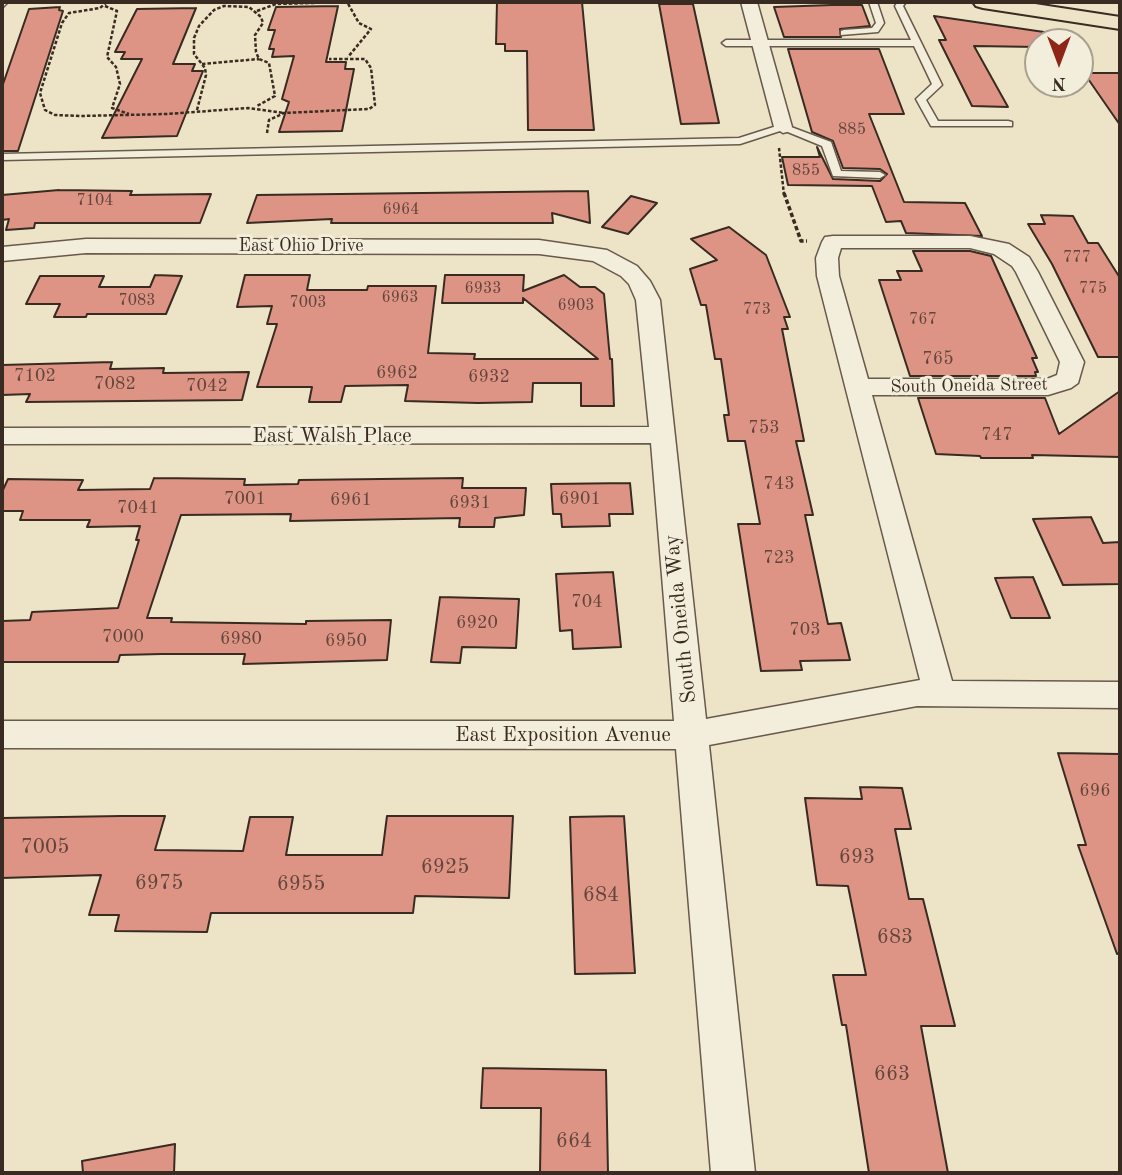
<!DOCTYPE html>
<html>
<head>
<meta charset="utf-8">
<style>
  body { margin:0 }
  #map { position:relative; width:1122px; height:1175px; overflow:hidden; background:#ede4c7; font-family:"Old Standard TT",serif }
  canvas { display:block }
  .frame { position:absolute; inset:0; border:4px solid #3a2b22; pointer-events:none }
  .north { position:absolute; left:1024px; top:28px; width:70px; height:70px; box-sizing:border-box; background:#f3eddb; border:2px solid #a99f91; border-radius:50%; rotate:180deg; font-size:19px; font-weight:700; line-height:28px; text-align:center; color:#3a2b22 }
  .north::after { content:''; display:block; margin:auto; width:24px; height:32px; background:#8f2418; clip-path:polygon(50% 0,100% 100%,50% 72%,0 100%) }
</style>
</head>
<body>
<div id="map">
<canvas width="1122" height="1175"></canvas>
<div class="frame"></div>
<div class="north">N</div>
</div>
<script>
const context = document.querySelector('canvas').getContext('2d');
context.lineJoin = 'round';
function fill(path, color) {
  context.fillStyle = color;
  context.fill(path, 'evenodd');
}
function shape(rows) {
  const path = new Path2D();
  for (const r of rows) {
    path.moveTo(r[0], r[1]);
    for (let i = 2; i < r.length; i += 2) path.lineTo(r[i], r[i + 1]);
  }
  return path;
}
function trace(path, color, width, dash) {
  context.strokeStyle = color;
  context.lineWidth = width;
  context.lineCap = dash ? 'butt' : 'round';
  context.setLineDash(dash || []);
  context.stroke(path);
}
function drawText(font, color, halo, rows, align = 'center') {
  context.font = font + ' "Old Standard TT",serif';
  context.lineWidth = 6;
  context.setLineDash([]);
  context.textBaseline = 'middle';
  context.strokeStyle = halo;
  context.fillStyle = color;
  for (const [text, x, y, turn = 0] of rows) {
    context.save();
    context.translate(x, y);
    context.rotate((+turn || 0) * Math.PI / 180);
    context.textAlign = isNaN(turn) ? turn : align;
    if (halo) context.strokeText(text, 0, 0);
    context.fillText(text, 0, 0);
    context.restore();
  }
}
const building = shape([
  [497,2,582,2,594,130,528,130,527,51,505,51,505,44,496,44,497,2],
  [659,4,693,4,719,123,681,124,659,4],
  [832,5,862,5,870,26,840,29,841,37,784,37,774,7,832,5],
  [338,6,326,62,346,62,345,69,354,69,342,131,279,132,289,102,282,99,294,56,272,57,274,49,269,49,275,30,268,30,276,7,338,6],
  [60,7,59,10,63,11,18,151,2,151,2,87,29,9,60,7],
  [196,8,173,64,195,64,192,71,203,71,177,136,102,138,142,59,121,59,125,52,115,52,137,9,196,8],
  [934,16,1044,32,1043,42,1038,42,1038,47,974,46,1008,107,972,106,939,40,946,40,934,16],
  [788,49,879,49,904,114,869,114,904,202,965,203,982,236,906,233,901,221,886,222,872,186,788,185,782,157,820,157,817,147,833,179,880,181,887,174,880,169,843,168,833,141,812,132,788,49],
  [1084,73,1120,73,1120,125,1084,73],
  [59,190,132,191,130,195,211,194,200,223,35,223,34,228,6,230,9,219,2,220,2,195,59,190],
  [588,191,590,223,552,213,553,223,331,223,332,219,247,223,257,195,588,191],
  [631,196,657,203,628,234,602,227,631,196],
  [1041,215,1073,216,1088,243,1098,243,1120,278,1120,357,1098,357,1052,264,1028,224,1045,224,1041,215],
  [729,227,766,255,790,317,784,317,788,329,782,329,804,441,796,441,813,515,805,515,828,624,841,623,850,660,800,661,802,670,761,671,738,524,760,524,745,441,728,441,724,415,729,415,721,359,715,359,706,305,701,305,690,269,717,260,691,239,729,227],
  [913,251,970,251,991,256,1037,358,1032,358,1038,372,1035,372,1036,376,910,376,879,280,901,280,897,271,922,271,913,251],
  [155,275,182,276,166,314,87,314,86,317,54,317,60,304,26,304,40,276,104,276,99,287,150,287,155,275],
  [245,275,310,275,307,290,367,290,368,286,436,286,428,353,475,354,474,359,598,359,523,298,523,303,442,303,445,275,524,275,523,291,564,275,580,287,595,287,604,294,610,359,612,359,614,406,581,406,581,383,533,383,532,402,478,403,405,401,408,385,345,386,341,402,309,402,312,387,257,387,277,324,267,324,272,306,237,307,245,275],
  [112,362,110,369,164,368,163,373,249,372,242,400,26,402,30,394,2,395,2,365,112,362],
  [1120,391,1120,457,1032,455,1033,458,981,458,980,456,936,454,918,398,1045,398,1059,434,1120,391],
  [154,478,245,479,244,485,298,484,299,480,463,478,462,488,526,488,524,515,495,518,494,527,459,527,460,518,290,521,291,514,181,515,147,618,172,618,171,622,306,624,306,621,391,620,387,660,243,664,245,654,162,654,120,655,118,662,2,662,2,621,30,620,32,612,118,608,139,540,136,540,140,526,87,527,90,520,20,520,23,511,2,511,2,492,8,479,83,480,78,490,150,489,154,478],
  [630,483,633,514,609,514,610,526,562,527,561,514,553,514,551,484,630,483],
  [1091,517,1103,543,1120,542,1120,584,1063,585,1033,519,1091,517],
  [613,572,621,647,573,649,572,630,560,631,556,574,613,572],
  [1033,577,1050,618,1011,618,995,578,1033,577],
  [440,597,519,599,516,648,462,647,460,663,431,662,440,597],
  [1058,753,1120,754,1120,953,1117,954,1078,845,1086,845,1058,753],
  [860,787,902,788,911,829,895,829,909,899,923,899,955,1026,921,1026,948,1173,869,1173,846,1025,842,1025,833,975,866,975,848,886,817,885,805,798,862,799,860,787],
  [121,816,165,816,155,850,243,851,250,817,293,817,286,855,382,855,387,816,513,816,509,898,415,896,413,913,211,913,207,932,115,931,119,915,89,915,101,875,2,878,2,818,121,816],
  [624,816,635,973,575,974,570,817,624,816],
  [483,1068,606,1070,608,1173,540,1173,541,1108,481,1108,483,1068],
  [175,1144,174,1173,83,1173,82,1161,175,1144]
]);
const pathFar1 = shape([
  [107,2,100,8,69,13,62,23,40,93,45,110,55,115,81,116,167,114,248,108,284,113],
  [105,6,117,11,107,57,116,67,120,84,112,108,129,114],
  [257,11,276,4,347,2,359,23,371,29,348,57],
  [202,64,259,59],
  [197,110,206,75,205,68,194,54,194,38,199,26,214,10,224,6,249,7,261,17,263,23,255,35,256,52,259,59,269,63,275,96,257,106],
  [267,133,269,120,284,113,369,109,375,105,371,68,365,59,329,59],
  [779,148,784,195]
]);
const path = shape([
  [784,193,801,241,807,241]
]);
const service = shape([
  [2,2,8,2,2,8,2,2],
  [869,2,877,2,884,23,878,32,841,35,841,31,844,30,872,28,876,23,869,2],
  [898,2,906,2,903,6,942,85,926,100,938,121,1008,121,1012,122,1012,126,931,126,916,99,932,84,914,46,726,46,722,43,726,40,911,40,895,6,898,2],
  [783,124,831,142,841,171,880,172,885,175,880,178,833,176,822,146,783,130,740,144,2,160,2,154,739,138,783,124]
]);
const minor = shape([
  [741,2,757,2,792,127,790,131,783,133,774,127,741,2],
  [833,236,970,236,1009,244,1029,257,1038,272,1084,362,1078,383,1071,388,1048,395,872,395,952,681,1120,682,1120,708,917,706,709,745,755,1173,711,1173,676,749,2,748,2,721,674,721,651,443,2,444,2,428,649,427,636,300,629,284,621,276,593,261,539,254,86,253,2,261,2,247,86,239,539,240,607,250,637,266,650,281,660,300,706,719,920,680,817,276,816,258,822,242,825,237,833,236],
  [841,248,970,248,994,254,1012,266,1016,272,1060,362,1057,375,1047,379,868,379,839,276,838,258,841,248]
]);
const primary = shape([
  [973,2,1022,2,1120,17,1120,29,983,8,976,6,973,2]
]);
const farNumbernames = [
  ["885",852,130],
  ["855",806,171],
  ["7104",95,201],
  ["6964",401,210],
  ["777",1077,258],
  ["6933",483,289],
  ["775",1093,289],
  ["6963",400,298],
  ["7083",137,301],
  ["7003",308,303],
  ["6903",576,306],
  ["773",757,310],
  ["767",923,320]
];
const farStreetnames = [
  ["East Ohio Drive",301,246],
  ["South Oneida Street",969,386,-1]
];
const numberNames = [
  ["765",938,359],
  ["6962",397,373],
  ["7102",35,376],
  ["6932",489,377],
  ["7082",115,384],
  ["7042",207,386],
  ["753",764,428],
  ["747",997,435],
  ["743",779,484],
  ["7001",245,499],
  ["6901",580,499],
  ["6961",351,500],
  ["6931",470,503],
  ["7041",138,508],
  ["723",779,558],
  ["704",587,602],
  ["6920",477,623],
  ["703",805,630],
  ["7000",123,637],
  ["6980",241,639],
  ["6950",346,641],
  ["696",1095,791]
];
const streetNames = [
  ["East Walsh Place",332,436],
  ["South Oneida Way",681,619,-96],
  ["East Exposition Avenue",563,735]
];
const nearNumbernames = [
  ["7005",45,847],
  ["693",857,857],
  ["6925",445,867],
  ["6975",159,883],
  ["6955",301,884],
  ["684",601,895],
  ["683",895,937],
  ["663",892,1074],
  ["664",574,1141]
];
fill(building, '#dd9485');
trace(building, '#3a2b22', 2);
trace(service, '#67594b', 3);
trace(minor, '#67594b', 3);
trace(primary, '#3a2b22', 4);
trace(pathFar1, '#3a2b22', 2.5, [3.5, 2]);
trace(path, '#3a2b22', 3.5, [4.5, 2.5]);
fill(service, '#f3eddb');
fill(minor, '#f3eddb');
fill(primary, '#ede4c7');
drawText('16px', '#63453b', null, farNumbernames);
drawText('18px', '#3a2b22', '#f3eddb', farStreetnames);
drawText('18px', '#63453b', null, numberNames);
drawText('21px', '#3a2b22', '#f3eddb', streetNames);
drawText('21px', '#63453b', null, nearNumbernames);
</script>
</body>
</html>
